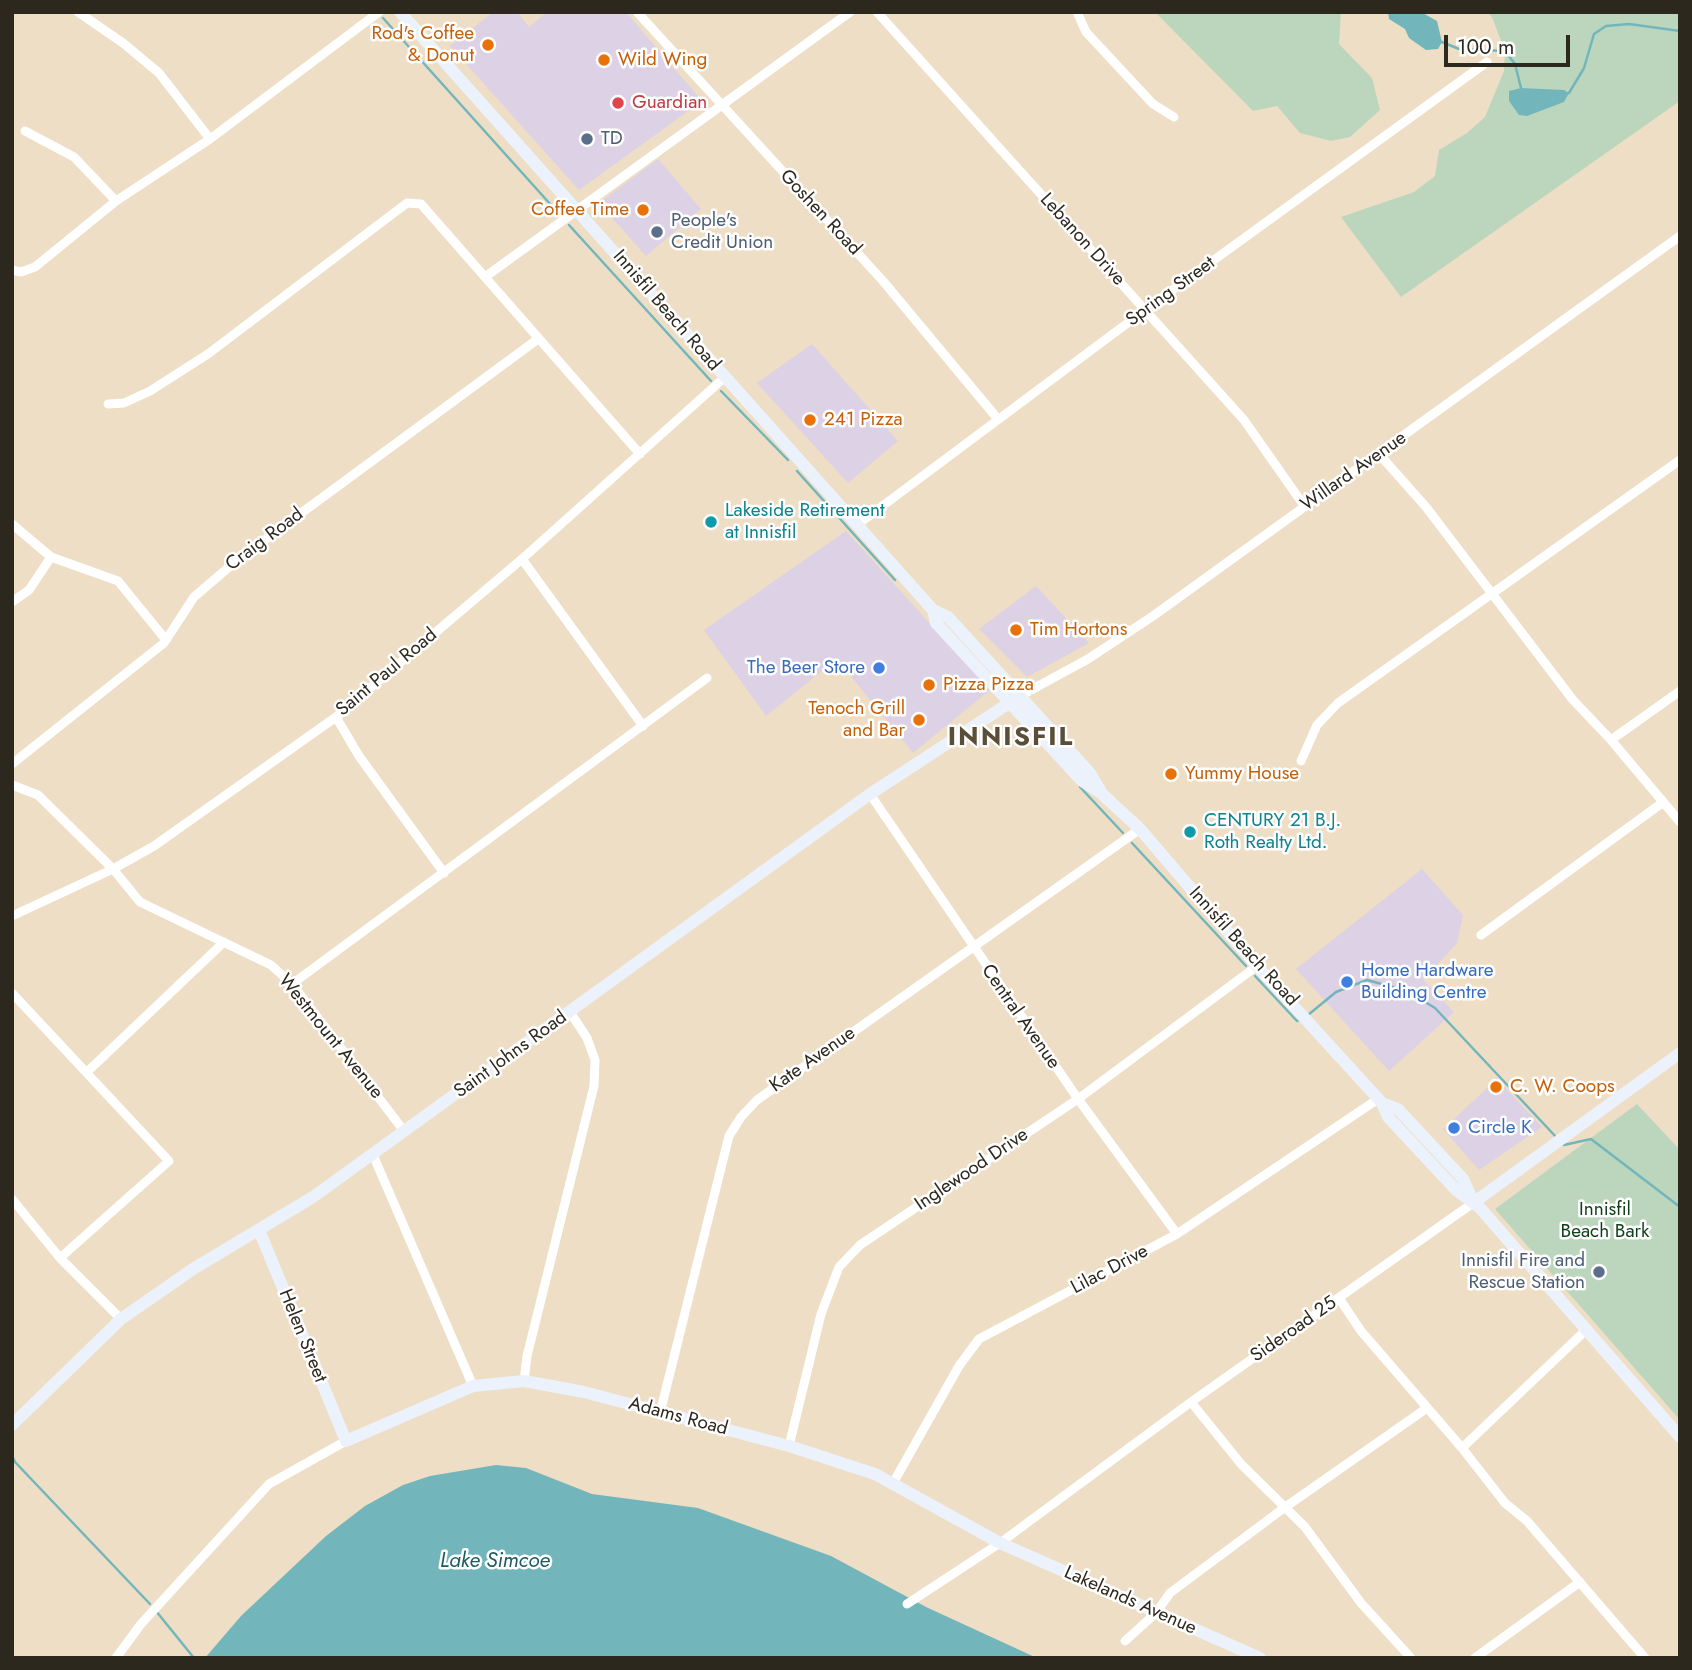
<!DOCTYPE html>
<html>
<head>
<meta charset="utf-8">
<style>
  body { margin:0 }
  #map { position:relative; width:1692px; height:1670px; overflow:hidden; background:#eddec5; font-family:Jost,sans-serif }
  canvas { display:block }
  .frame { position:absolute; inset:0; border:14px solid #2d281e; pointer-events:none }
  .scale { position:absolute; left:1444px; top:35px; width:126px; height:32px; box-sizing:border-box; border:4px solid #2d281e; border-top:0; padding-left:9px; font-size:21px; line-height:24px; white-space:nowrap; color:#2d281e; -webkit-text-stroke:5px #fff; paint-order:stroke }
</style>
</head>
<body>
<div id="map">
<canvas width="1692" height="1670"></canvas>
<div class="frame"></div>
<div class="scale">100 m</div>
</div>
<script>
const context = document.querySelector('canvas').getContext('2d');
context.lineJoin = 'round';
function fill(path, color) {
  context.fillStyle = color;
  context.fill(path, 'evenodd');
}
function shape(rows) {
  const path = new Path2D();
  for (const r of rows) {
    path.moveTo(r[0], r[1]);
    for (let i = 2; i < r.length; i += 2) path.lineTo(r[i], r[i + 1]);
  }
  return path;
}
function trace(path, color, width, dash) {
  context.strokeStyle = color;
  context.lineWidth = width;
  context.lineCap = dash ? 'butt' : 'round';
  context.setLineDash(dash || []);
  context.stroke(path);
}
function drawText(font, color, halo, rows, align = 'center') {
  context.font = font + ' Jost,sans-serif';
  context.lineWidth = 5;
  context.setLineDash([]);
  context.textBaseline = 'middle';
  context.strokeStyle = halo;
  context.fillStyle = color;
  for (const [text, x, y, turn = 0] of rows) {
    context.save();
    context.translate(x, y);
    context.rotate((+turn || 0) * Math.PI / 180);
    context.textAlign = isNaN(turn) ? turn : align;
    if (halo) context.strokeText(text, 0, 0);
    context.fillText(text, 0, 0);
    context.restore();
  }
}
const commercial = shape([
  [493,12,517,12,529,27,547,12,626,12,702,101,579,190,450,46],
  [658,159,701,209,646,256,599,203],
  [812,344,898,441,848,483,757,383],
  [846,531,990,690,913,753,837,659,766,716,704,630],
  [1036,586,1089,643,1027,677,979,629],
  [1422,869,1463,915,1457,943,1423,980,1454,1012,1389,1071,1296,969],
  [1497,1079,1542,1127,1479,1170,1443,1129]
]);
const green = shape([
  [1155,12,1341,12,1339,44,1372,78,1380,110,1350,137,1331,141,1300,133,1277,106,1253,111],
  [1487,12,1680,12,1680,101,1401,297,1341,217,1414,192,1435,176,1439,150,1467,133,1485,117,1504,71,1505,51,1492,17],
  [1637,1104,1680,1150,1680,1420,1495,1209]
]);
const water = shape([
  [1388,12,1421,12,1437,21,1442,42,1438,49,1426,50,1409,38,1405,29,1389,19],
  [1521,88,1564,90,1569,93,1564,102,1527,116,1519,115,1509,101,1509,91],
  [496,1465,526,1468,592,1494,698,1508,831,1556,926,1607,1037,1658,205,1658,241,1616,326,1536,365,1506,403,1485,430,1476]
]);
const stream = shape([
  [383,18,560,215],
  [1442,42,1459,49,1505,51,1515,64,1521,88],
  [1569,93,1584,68,1594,34,1606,26,1629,24,1680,31],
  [569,225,711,381],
  [721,391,788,460],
  [797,471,895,580],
  [1080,787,1123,833],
  [1132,843,1246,966],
  [1255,976,1297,1021,1299,1020],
  [1308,1015,1336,992,1367,980,1407,991,1435,1008,1557,1138],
  [1562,1143,1564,1145,1591,1139,1680,1207],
  [12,1456,15,1462,150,1604],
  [156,1611,194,1658]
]);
const street = shape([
  [78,12,123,43,159,73,210,139],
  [637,12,883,281,997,418],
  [877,12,1244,420,1305,507],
  [1077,12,1086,32,1153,104,1174,117],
  [25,131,74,157,116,201],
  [12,270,21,272,35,267,116,201,210,139,379,12],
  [485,277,850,12],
  [108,404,124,403,150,391,208,354,407,203,421,204,640,454],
  [1379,454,1426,507,1573,700,1611,740,1680,822],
  [12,524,51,557,118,581,166,640],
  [857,525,1145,310,1487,62],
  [522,559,643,726],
  [12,602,29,590,51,557],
  [1020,696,1088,659,1153,616,1680,236],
  [336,717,359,756,444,873],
  [1611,740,1680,691],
  [1301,761,1317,725,1338,703,1680,460],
  [12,764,164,643,194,597,236,561,538,339],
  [12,785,38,795,113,869,140,902,271,965,292,984,404,1131],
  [870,794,1078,1099,1177,1234],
  [12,916,113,869,154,846,336,717,522,559,724,378],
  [1481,935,1662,803],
  [292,984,707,678],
  [12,993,169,1161,60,1258],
  [87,1072,224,942],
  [373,1155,473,1386],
  [12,1199,60,1258,121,1319],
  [1339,1298,1361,1331,1462,1448,1505,1503,1527,1521,1645,1658],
  [524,1381,527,1356,594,1086,595,1060,587,1038,570,1012],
  [1191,1402,1241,1464,1305,1527,1361,1603,1411,1658],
  [660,1413,729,1136,741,1117,757,1100,1140,829],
  [789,1446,821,1314,839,1267,860,1245,1078,1099,1257,966],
  [1462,1448,1586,1330],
  [892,1485,959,1366,979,1339,1177,1234,1378,1099],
  [907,1604,1000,1543,1191,1402,1473,1203],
  [1125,1641,1156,1613,1170,1593,1284,1508,1427,1408],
  [116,1658,141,1624,269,1484,346,1441],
  [1475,1658,1580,1582]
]);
const secondary = shape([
  [400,12,933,610,948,617,1090,773,1101,792],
  [933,610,936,623,1082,781,1101,793,1140,829,1257,966,1382,1103,1388,1117,1456,1190,1480,1208,1680,1437],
  [1382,1103,1398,1109,1463,1179,1472,1199],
  [1473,1203,1680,1053],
  [259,1230,346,1441,473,1386,524,1381,584,1392,789,1446,875,1474,1000,1543,1260,1658],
  [12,1425,121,1319,193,1269,313,1197,870,794,1020,696]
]);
const markers = [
  [488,45,7,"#e8710a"],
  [604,60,7,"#e8710a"],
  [618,103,7,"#e0444e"],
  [587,139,7,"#5c6f8a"],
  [643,210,7,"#e8710a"],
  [657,232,7,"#5c6f8a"],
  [810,420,7,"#e8710a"],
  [711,522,7,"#0f9aa8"],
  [1016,630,7,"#e8710a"],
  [879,668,7,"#3f7fe0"],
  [929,685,7,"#e8710a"],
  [919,720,7,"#e8710a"],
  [1171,774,7,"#e8710a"],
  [1190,832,7,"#0f9aa8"],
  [1347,982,7,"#3f7fe0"],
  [1496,1087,7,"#e8710a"],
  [1454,1128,7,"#3f7fe0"],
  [1599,1272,7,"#5c6f8a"]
];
const foodNames = [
  ["Rod's Coffee",474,34,"right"],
  ["& Donut",474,56,"right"],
  ["Wild Wing",618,60],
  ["Coffee Time",629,210,"right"],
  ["241 Pizza",824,420],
  ["Tim Hortons",1030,630],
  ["Pizza Pizza",943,685],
  ["Tenoch Grill",905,709,"right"],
  ["and Bar",905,731,"right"],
  ["Yummy House",1185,774],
  ["C. W. Coops",1510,1087]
];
const healthNames = [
  ["Guardian",632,103]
];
const serviceNames = [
  ["TD",601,139],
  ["People's",671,221],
  ["Credit Union",671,243],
  ["Innisfil Fire and",1585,1261,"right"],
  ["Rescue Station",1585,1283,"right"]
];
const streetNames = [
  ["Goshen Road",820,213,47],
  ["Lebanon Drive",1082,240,48],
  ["Spring Street",1171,292,-36],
  ["Innisfil Beach Road",666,311,49],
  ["Willard Avenue",1354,472,-35],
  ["Craig Road",265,540,-37],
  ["Saint Paul Road",387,673,-40],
  ["Innisfil Beach Road",1243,947,48],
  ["Central Avenue",1020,1017,55],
  ["Westmount Avenue",330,1037,51],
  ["Saint Johns Road",511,1055,-36],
  ["Kate Avenue",813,1060,-35],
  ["Inglewood Drive",972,1170,-34],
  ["Lilac Drive",1110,1270,-28],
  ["Sideroad 25",1294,1330,-35],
  ["Helen Street",302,1336,68],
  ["Adams Road",678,1417,15],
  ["Lakelands Avenue",1130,1601,24]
];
const cultureNames = [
  ["Lakeside Retirement",725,511],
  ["at Innisfil",725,533],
  ["CENTURY 21 B.J.",1204,821],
  ["Roth Realty Ltd.",1204,843]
];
const shopNames = [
  ["The Beer Store",865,668,"right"],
  ["Home Hardware",1361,971],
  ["Building Centre",1361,993],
  ["Circle K",1468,1128]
];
const parkNames = [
  ["Innisfil",1605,1210],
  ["Beach Bark",1605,1232]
];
const waterNames = [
  ["Lake Simcoe",495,1562]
];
const districtNames = [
  ["INNISFIL",1011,739]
];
fill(commercial, '#ddd1e5');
fill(green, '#bcd6be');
fill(water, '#72b6bc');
trace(stream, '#72b6bc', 2.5);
trace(street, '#fff', 9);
trace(secondary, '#ecf2fc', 12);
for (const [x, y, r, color] of markers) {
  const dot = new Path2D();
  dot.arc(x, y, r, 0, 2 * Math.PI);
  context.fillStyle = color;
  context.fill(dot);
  trace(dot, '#fff', 2.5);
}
drawText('19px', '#c56008', '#fff', foodNames, 'left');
drawText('19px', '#be3a42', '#fff', healthNames, 'left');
drawText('19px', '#4e5e75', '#fff', serviceNames, 'left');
drawText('19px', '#2d281e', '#fff', streetNames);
drawText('19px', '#0d838f', '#fff', cultureNames, 'left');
drawText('19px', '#366cbe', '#fff', shopNames, 'left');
drawText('19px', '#103e19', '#fff', parkNames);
drawText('italic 21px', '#215b60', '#fff', waterNames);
context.letterSpacing = '2px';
drawText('bold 26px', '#5a4e39', '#fff', districtNames);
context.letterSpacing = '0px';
</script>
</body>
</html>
